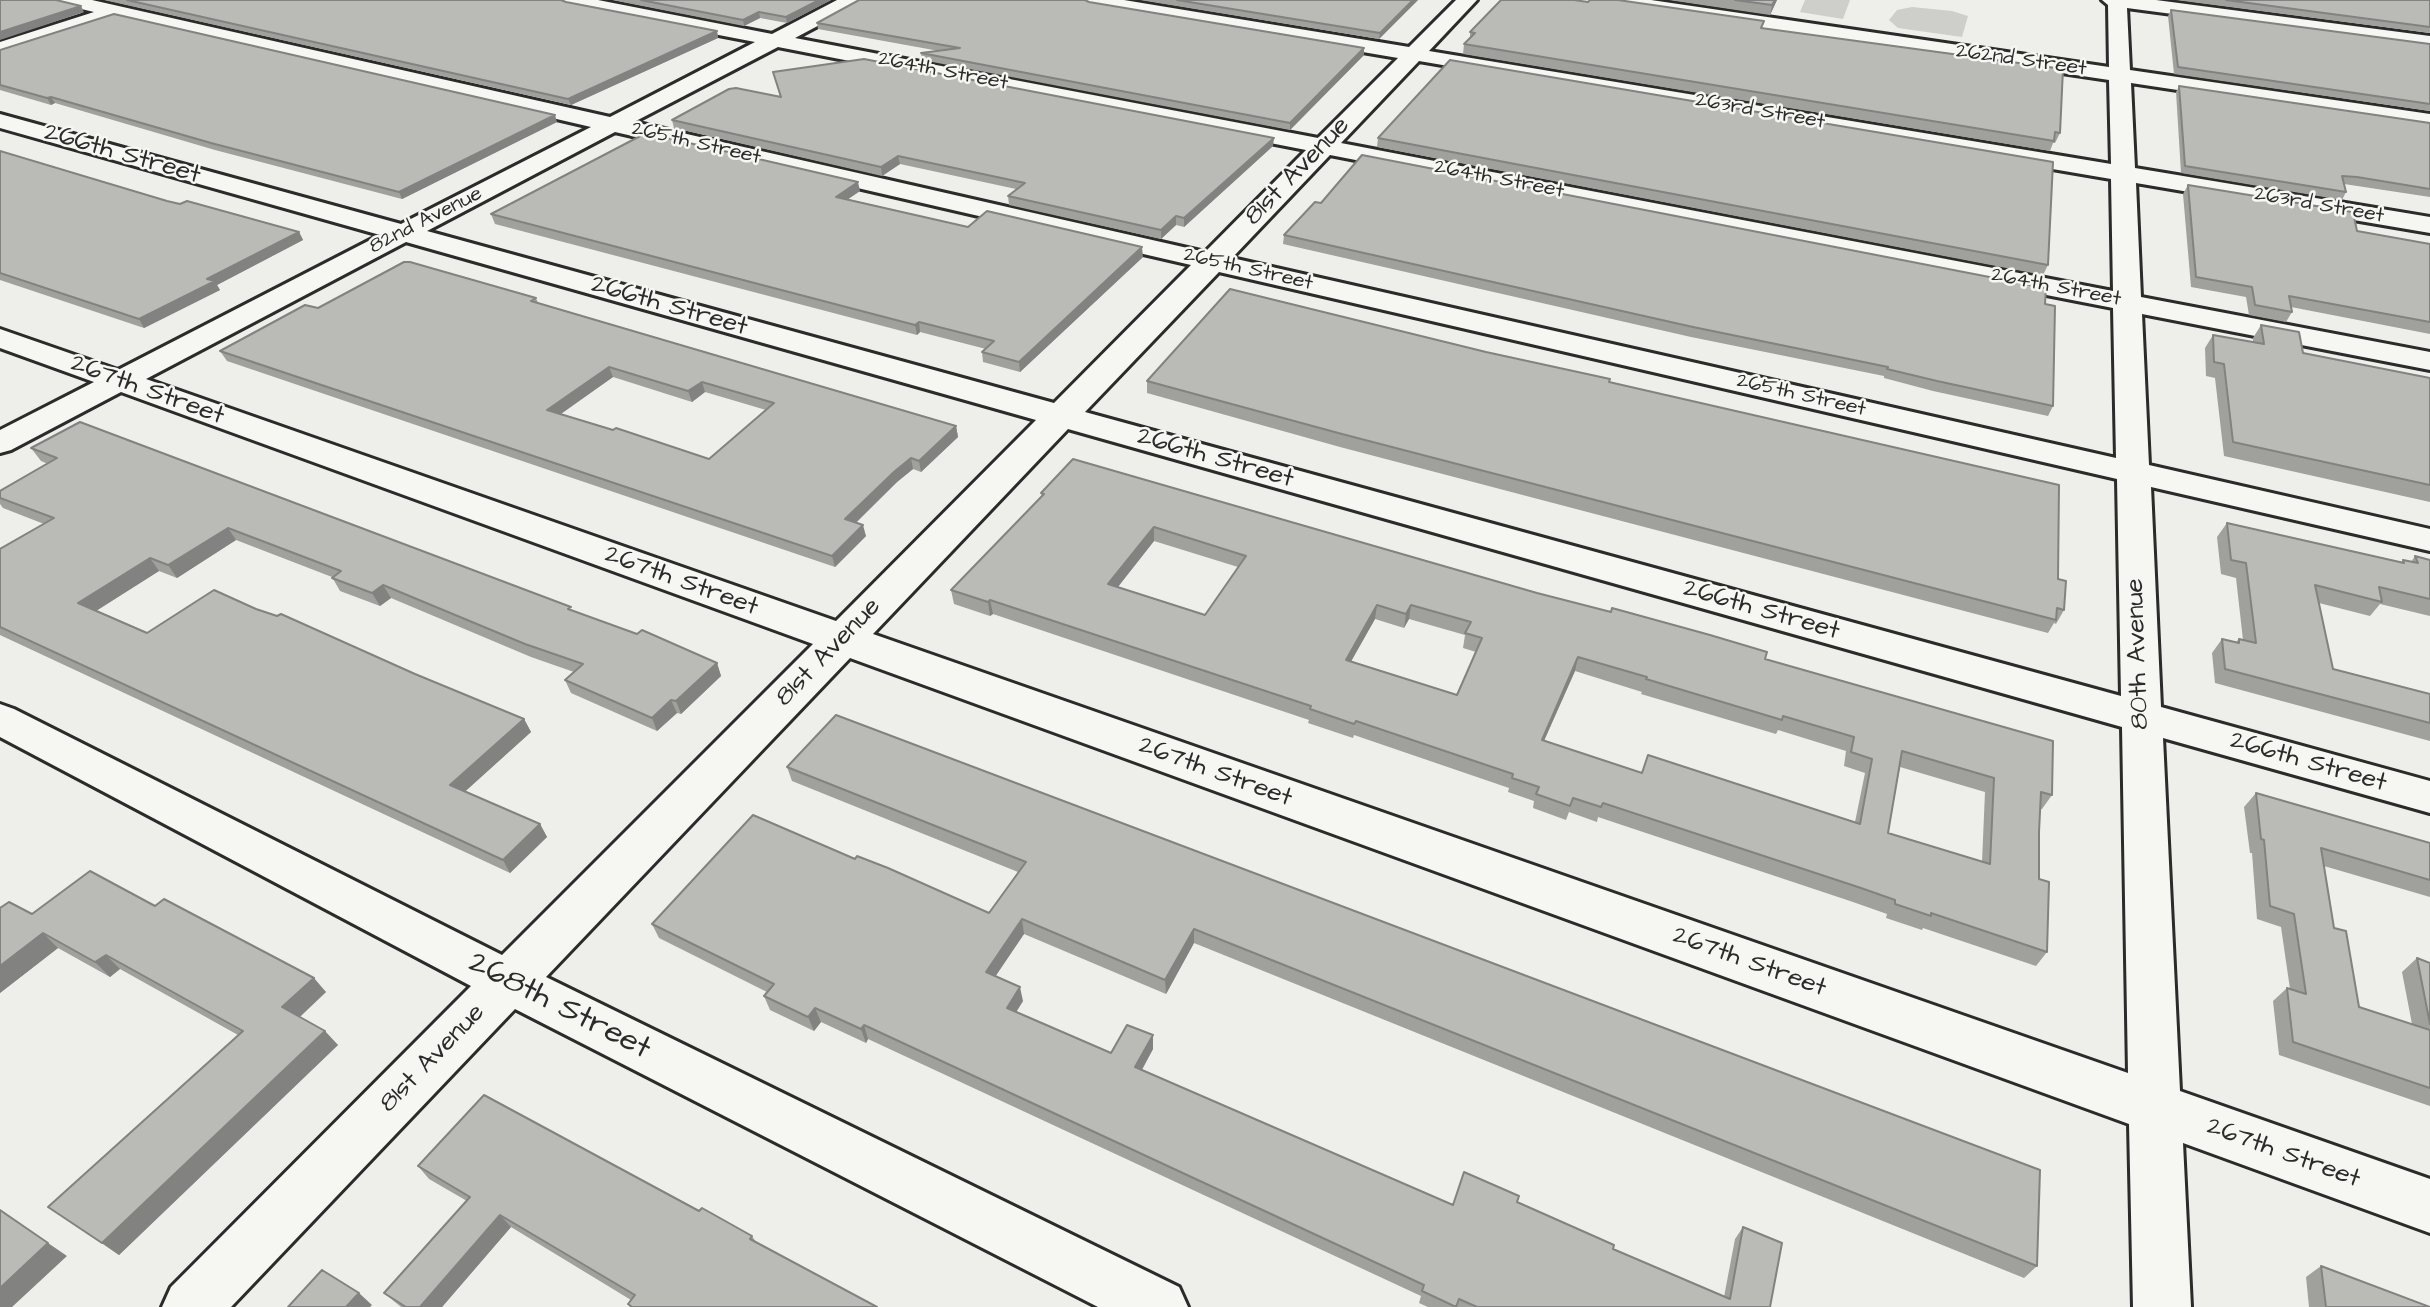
<!DOCTYPE html>
<html>
<head>
<meta charset="utf-8">
<style>
  body { margin:0 }
  canvas { display:block; background:#eeeeea }
</style>
</head>
<body>
<canvas width="2430" height="1307"></canvas>
<script>
const context = document.querySelector('canvas').getContext('2d');
context.lineJoin = 'round';
function fill(path, color) {
  context.fillStyle = color;
  context.fill(path, 'evenodd');
}
function shape(rows) {
  const path = new Path2D();
  for (const r of rows) {
    path.moveTo(r[0], r[1]);
    for (let i = 2; i < r.length; i += 2) path.lineTo(r[i], r[i + 1]);
  }
  return path;
}
function trace(path, color, width, dash) {
  context.strokeStyle = color;
  context.lineWidth = width;
  context.lineCap = dash ? 'butt' : 'round';
  context.setLineDash(dash || []);
  context.stroke(path);
}
function drawText(font, color, halo, rows, align = 'center') {
  context.font = font + ' "Architects Daughter",sans-serif';
  context.lineWidth = 5;
  context.setLineDash([]);
  context.textBaseline = 'middle';
  context.strokeStyle = halo;
  context.fillStyle = color;
  for (const [text, x, y, turn = 0] of rows) {
    context.save();
    context.translate(x, y);
    context.rotate((+turn || 0) * Math.PI / 180);
    context.textAlign = isNaN(turn) ? turn : align;
    if (halo) context.strokeText(text, 0, 0);
    context.fillText(text, 0, 0);
    context.restore();
  }
}
const green = shape([
  [1805,0,1850,0,1843,19,1800,12],
  [1912,7,1952,11,1968,16,1962,37,1898,28,1889,20,1897,10]
]);
const minor = shape([
  [57,0,92,0,610,117,755,42,568,6,558,0,598,0,772,34,837,0,862,0,859,4,795,38,1318,138,1398,58,1090,6,1080,0,1124,0,1409,47,1456,0,1477,0,1429,51,2111,164,2109,80,1612,6,1602,0,1651,0,2109,67,2108,5,2102,0,2156,0,2430,36,2430,48,2127,8,2130,70,2430,114,2430,128,2131,83,2135,168,2430,217,2430,233,2136,183,2141,297,2430,352,2430,370,2142,314,2149,465,2430,529,2430,551,2151,487,2161,707,2430,781,2430,813,2163,738,2180,1091,2430,1179,2430,1233,2183,1143,2191,1307,2133,1307,2129,1124,850,658,546,977,1179,1287,1188,1307,1098,1307,515,1009,231,1307,162,1307,171,1287,471,986,0,737,0,704,14,709,502,955,813,644,121,392,11,450,0,453,0,430,94,382,0,348,0,329,118,370,380,235,0,128,0,114,401,224,591,127,117,17,0,55,0,42,94,12,60,4,57,0],
  [778,47,1306,150,1205,252,634,122,778,47],
  [1419,61,2111,179,2113,291,1341,143,1419,61],
  [615,132,1191,265,1054,403,427,231,615,132],
  [1330,155,2113,308,2116,458,1232,258,1330,155],
  [406,242,1036,420,836,621,146,379,406,242],
  [1219,272,2117,479,2121,696,1085,412,1219,272],
  [1068,429,2122,727,2128,1073,873,634,1068,429]
]);
const wall = shape([
  [104,0,561,0,566,2,717,31,718,38,571,105],
  [612,0,831,0,787,23,760,18,744,26],
  [1140,0,1418,0,1379,39],
  [1669,0,1777,0,1770,15],
  [2176,0,2430,0,2430,33],
  [1089,2,1364,55,1290,130,922,60,921,53,939,51,818,29,817,23],
  [1588,2,1763,28,2060,133,2055,143,2053,143,2050,151,1463,54,1464,44,1470,39,1470,32],
  [2171,10,2430,44,2430,111,2174,74,2168,16],
  [0,50,557,122,402,199,215,150,55,103,51,105,0,90],
  [773,72,1273,146,1184,227,1176,225,1161,239,1009,205,1008,196,1016,189,900,164,882,176,674,128,672,120,780,96],
  [2179,86,2430,123,2430,197,2344,184,2346,192,2342,200,2181,173,2176,92],
  [1378,138,2048,265,2043,275,1377,147],
  [0,151,167,201,299,232,303,240,217,285,220,290,144,328,0,280],
  [2188,185,2357,231,2430,244,2430,334,2291,307,2292,312,2286,322,2249,315,2246,297,2191,287,2183,194],
  [860,191,848,199,968,227,1143,257,1020,372,983,362,982,352,986,349,920,332,917,335,495,224,491,214],
  [1284,235,2045,304,2053,406,2048,416,1933,391,1884,378,1884,376,1691,337,1283,244],
  [536,298,538,303,956,426,958,437,921,472,913,469,897,482,856,523,866,536,835,567,227,361,220,351,318,308],
  [613,377,692,402,705,392,766,410,709,459,561,414],
  [2261,325,2303,353,2430,378,2430,502,2224,456,2215,378,2206,376,2205,348,2213,335,2253,342,2253,338],
  [1486,352,1609,382,2058,579,2064,610,2056,624,2054,623,2048,633,1340,447,1147,393,1147,381],
  [31,448,573,611,717,663,721,676,681,714,677,713,657,731,571,693,565,680,574,672,531,657,391,598,380,606,340,591,332,577,236,540,177,578,159,571,96,611,147,633,256,609,524,719,531,732,465,791,540,824,547,837,510,873,0,635,0,549,44,524,3,508,0,504,0,491,48,464,41,461],
  [1041,493,1765,659,2052,795,2042,809,2040,809,2039,832,2039,879,2047,952,2036,966,1923,928,1922,930,1886,918,1887,914,1853,902,1598,817,1597,822,1569,812,1566,820,1533,808,1534,801,1508,792,1509,788,1354,735,1353,738,1308,723,1309,720,993,614,990,616,954,604,951,590,1042,497],
  [1154,541,1238,567,1205,615,1118,587],
  [1375,619,1404,628,1409,619,1465,635,1463,648,1476,652,1457,695,1351,661],
  [1575,671,1642,692,1641,694,1776,734,1778,730,1846,751,1844,766,1865,773,1855,822,1642,773,1544,741],
  [1900,767,1985,792,1982,862,1888,833],
  [2227,523,2402,562,2403,560,2411,562,2415,556,2430,560,2430,616,2380,604,2370,616,2319,603,2333,669,2430,694,2430,741,2215,683,2212,653,2222,639,2236,642,2239,639,2243,640,2236,578,2221,574,2217,537],
  [787,767,2037,1266,2024,1278,1194,943,1166,994,1024,934,995,976,1023,1001,1016,1012,1111,1053,1153,1049,1142,1070,1453,1205,1517,1202,1613,1249,1724,1297,1735,1239,1743,1227,1770,1307,1428,1307,1419,1303,1421,1296,868,1039,866,1043,821,1022,814,1031,770,1010,764,996,767,992,659,938,652,924,855,859,989,913,1018,872,792,781],
  [2256,793,2430,843,2430,897,2324,866,2334,928,2359,1007,2412,1024,2402,972,2417,958,2430,963,2430,1106,2279,1055,2273,1001,2287,988,2290,989,2281,927,2257,919,2252,853,2250,853,2244,807],
  [155,906,326,992,300,1017,338,1045,119,1255,48,1207,238,1035,120,969,110,977,58,948,0,993,32,914],
  [418,1166,699,1211,752,1236,756,1242,877,1307,630,1307,628,1304,631,1300,511,1227,442,1307,401,1307,384,1293,467,1201,429,1179],
  [2321,1266,2430,1307,2309,1307,2306,1277]
]);
const shadedWall = shape([
  [819,0,831,0,787,23,786,17],
  [1413,0,1418,0,1379,39,1380,33],
  [1775,0,1777,0,1770,15,1772,5],
  [81,6,84,12,0,40,0,32],
  [759,12,760,18,744,26,743,20],
  [717,31,718,38,571,105,568,99],
  [1364,48,1364,55,1290,130,1290,123],
  [51,97,55,103,51,105,47,98],
  [555,115,557,122,402,199,399,192],
  [1274,138,1273,146,1184,227,1184,218],
  [898,156,900,164,882,176,881,167],
  [858,182,860,191,838,206,836,197],
  [1176,216,1176,225,1161,239,1161,230],
  [299,232,303,240,217,285,220,290,144,328,139,319,207,279],
  [1142,247,1143,257,1020,372,1019,362],
  [919,322,920,332,917,335,915,325],
  [609,367,613,377,552,420,547,410],
  [702,382,705,392,692,402,688,391],
  [956,426,958,437,921,472,919,461],
  [911,458,913,469,897,482,848,530,845,519,895,471],
  [863,525,866,536,835,567,832,556],
  [1154,527,1154,541,1109,598,1108,584],
  [228,528,236,540,177,578,168,565],
  [150,558,159,571,88,616,78,603],
  [383,585,391,598,380,606,372,593],
  [990,600,993,614,990,616,988,602],
  [1377,605,1375,619,1344,674,1346,660],
  [1411,605,1409,619,1404,628,1406,614],
  [1578,657,1575,671,1538,754,1542,740],
  [717,663,721,676,681,714,676,701],
  [671,700,677,713,657,731,652,718],
  [524,719,531,732,458,798,450,785],
  [540,824,547,837,510,873,503,860],
  [1022,919,1024,934,989,986,986,972],
  [1194,929,1194,943,1166,994,1165,980],
  [43,933,58,948,0,993,0,966],
  [106,955,120,969,110,977,95,962],
  [314,978,326,992,295,1021,282,1007],
  [1020,987,1023,1001,1010,1022,1007,1008],
  [815,1008,821,1022,814,1031,808,1017],
  [864,1025,868,1039,866,1043,861,1029],
  [325,1031,338,1045,119,1255,102,1243],
  [1153,1035,1153,1049,1136,1080,1135,1067],
  [500,1215,511,1227,442,1307,420,1307],
  [48,1243,67,1256,12,1307,0,1307,0,1288],
  [359,1293,372,1305,370,1307,346,1307]
]);
const building = shape([
  [0,0,56,0,81,6,0,32,0,0],
  [127,0,561,0,566,2,717,31,568,99,127,0],
  [641,0,819,0,786,17,759,12,743,20,641,0],
  [859,0,1085,0,1089,2,1364,48,1290,123,921,53,960,48,817,23,859,0],
  [1177,0,1413,0,1380,33,1177,0],
  [1501,0,1574,0,1588,2,1590,0,1618,0,1764,21,1761,28,2063,69,2060,133,2055,132,2054,141,1464,44,1475,33,1470,32,1501,0],
  [1735,0,1775,0,1772,5,1735,0],
  [2226,0,2430,0,2430,27,2226,0],
  [2171,10,2430,44,2430,104,2178,67,2171,10],
  [114,14,555,115,399,192,211,143,51,97,47,98,0,85,0,50,114,14],
  [864,59,1274,138,1184,218,1176,216,1161,230,1008,196,1025,183,898,156,881,167,672,120,729,89,736,88,781,97,773,72,864,59],
  [1450,60,2053,162,2048,265,1378,138,1450,60],
  [2179,86,2430,123,2430,189,2357,177,2342,176,2346,192,2185,166,2179,86],
  [646,133,858,182,836,197,968,227,987,211,1142,247,1019,362,982,352,994,341,919,322,915,325,491,214,646,133],
  [0,151,167,201,180,204,187,201,299,232,207,279,215,281,139,319,0,273,0,151],
  [1362,155,2046,288,2045,304,2055,306,2053,406,1937,381,1887,369,1888,367,1693,327,1284,235,1315,202,1321,203,1362,155],
  [2188,185,2353,212,2357,231,2430,244,2430,322,2289,296,2292,312,2255,305,2252,287,2196,277,2188,185],
  [404,262,410,262,536,298,531,301,956,426,919,461,911,458,895,471,845,519,863,525,832,556,220,351,305,305,318,308,404,262],
  [609,367,688,391,702,382,774,403,709,459,616,428,613,430,547,410,609,367],
  [1230,289,1486,352,1610,379,1609,382,2059,485,2058,579,2066,581,2064,610,2057,608,2056,620,1342,434,1147,381,1230,289],
  [2261,325,2299,332,2303,353,2430,378,2430,485,2233,442,2224,364,2214,362,2213,335,2264,344,2261,325],
  [80,422,571,607,568,609,637,634,642,630,717,663,676,701,671,700,652,718,565,680,583,664,525,644,383,585,372,593,332,578,341,571,228,528,168,565,150,558,78,603,147,633,214,590,256,609,277,616,281,614,415,674,524,719,450,785,540,824,503,860,0,627,0,549,54,518,0,498,0,491,57,458,31,448,80,422],
  [1073,459,1537,593,1611,612,1612,608,1710,635,1767,652,1765,659,2053,741,2052,795,2041,792,2039,832,2039,879,2049,882,2047,952,1931,913,1931,916,1895,904,1895,900,1861,888,1603,803,1601,807,1573,798,1570,806,1536,794,1539,787,1512,778,1513,774,1356,721,1354,724,1310,709,1311,706,990,600,988,602,951,590,1044,494,1041,493,1073,459],
  [1154,527,1246,556,1205,615,1108,584,1154,527],
  [1377,605,1406,614,1411,605,1471,622,1465,633,1482,638,1457,695,1346,660,1377,605],
  [1578,657,1647,677,1646,679,1782,720,1783,716,1854,737,1851,752,1872,759,1860,824,1648,755,1642,773,1542,740,1578,657],
  [1902,751,1994,778,1990,864,1888,833,1902,751],
  [2227,523,2404,563,2403,560,2418,563,2415,556,2430,560,2430,599,2379,587,2382,602,2315,585,2333,669,2430,694,2430,723,2225,669,2222,639,2239,643,2239,639,2256,643,2246,563,2231,560,2227,523],
  [836,715,2040,1170,2037,1266,1194,929,1165,980,1022,919,986,972,1020,987,1007,1008,1111,1053,1127,1025,1153,1035,1135,1067,1453,1205,1464,1172,1519,1196,1517,1202,1614,1245,1613,1249,1730,1299,1743,1227,1782,1243,1770,1307,1477,1307,1459,1299,1456,1307,1422,1291,1424,1285,864,1025,861,1029,815,1008,808,1017,764,996,774,984,652,924,753,815,855,859,857,856,888,868,989,913,1026,862,787,767,836,715],
  [2256,793,2430,843,2430,880,2321,848,2334,928,2346,931,2359,1007,2430,1030,2430,1088,2293,1042,2287,988,2306,994,2294,914,2270,906,2264,840,2261,839,2256,793],
  [90,871,155,906,164,899,314,978,282,1007,325,1031,102,1243,48,1207,243,1031,106,955,95,962,43,933,0,966,0,908,9,902,32,914,90,871],
  [2417,958,2430,963,2430,1024,2417,958],
  [484,1095,699,1211,702,1208,752,1236,750,1239,877,1307,632,1307,628,1304,635,1295,500,1215,420,1307,406,1307,384,1293,470,1197,418,1166,484,1095],
  [0,1210,48,1243,0,1288,0,1210],
  [2321,1266,2430,1307,2326,1307,2321,1266],
  [322,1270,359,1293,346,1307,288,1307,322,1270]
]);
const farStreetnames = [
  ["262nd Street",2021,61,8],
  ["264th Street",943,72,11],
  ["263rd Street",1760,112,10],
  ["265th Street",696,144,13],
  ["264th Street",1499,180,11],
  ["263rd Street",2319,206,10],
  ["82nd Avenue",426,221,-27],
  ["265th Street",1248,270,13],
  ["264th Street",2056,288,11],
  ["265th Street",1801,396,13]
];
const streetNames = [
  ["266th Street",122,155,16],
  ["81st Avenue",1298,172,-46],
  ["266th Street",669,307,16],
  ["267th Street",147,391,20],
  ["266th Street",1215,459,16],
  ["267th Street",681,582,20],
  ["266th Street",1761,611,16],
  ["81st Avenue",829,653,-46],
  ["80th Avenue",2139,654,-92],
  ["266th Street",2308,763,16],
  ["267th Street",1215,773,20],
  ["267th Street",1749,963,20],
  ["81st Avenue",433,1059,-46],
  ["267th Street",2283,1154,20]
];
const nearStreetnames = [
  ["268th Street",559,1007,27]
];
fill(green, '#cececa');
trace(minor, '#2b2b2b', 6);
fill(minor, '#f6f6f2');
fill(wall, '#a0a09d');
fill(shadedWall, '#828280');
fill(building, '#babab7');
trace(building, '#828280', 2);
drawText('21px', '#2b2b2b', '#f6f6f2', farStreetnames);
drawText('26px', '#2b2b2b', '#f6f6f2', streetNames);
drawText('32px', '#2b2b2b', '#f6f6f2', nearStreetnames);
</script>
</body>
</html>
